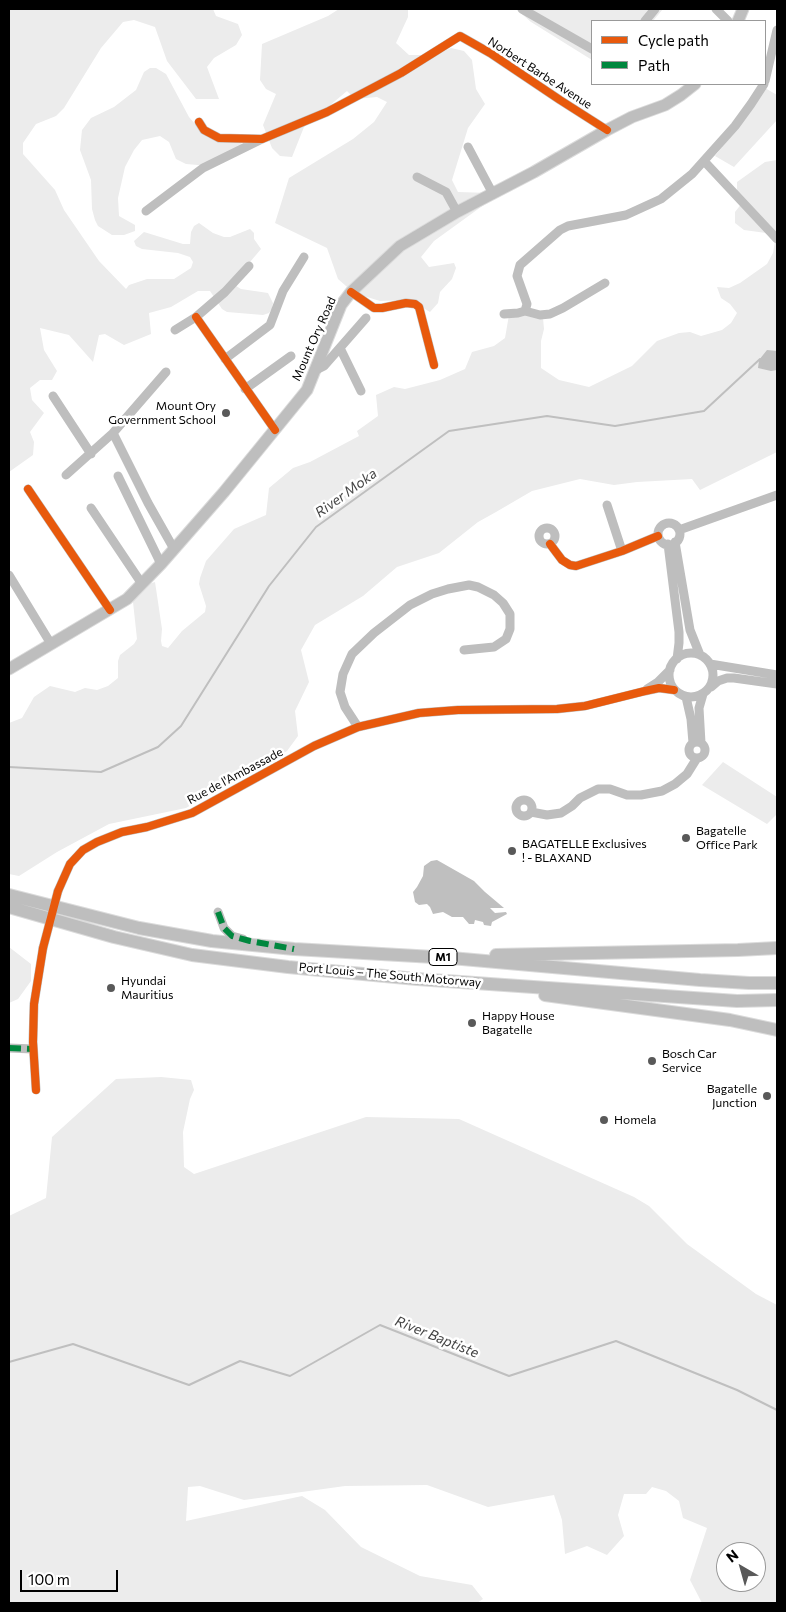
<!DOCTYPE html>
<html>
<head>
<meta charset="utf-8">
<style>
  body { margin:0 }
  #map { position:relative; width:786px; height:1612px; overflow:hidden; background:#fff; font-family:Commissioner,sans-serif }
  canvas { display:block }
  .frame { position:absolute; inset:0; border:10px solid #000; pointer-events:none }
  .legend { position:absolute; left:591px; top:20px; width:175px; height:65px; box-sizing:border-box; background:#fff; border:1px solid #999; margin:0; padding:6px 9px; list-style:none; font-size:15px; color:#000 }
  .legend li { display:flex; align-items:center; gap:10px; height:25px }
  .legend b { width:25px; border:1px solid #999 }
  .north { position:absolute; left:716px; top:1542px; width:50px; height:50px; box-sizing:border-box; background:#fff; border:1px solid #999; border-radius:50%; rotate:322deg; font-size:14px; font-weight:700; line-height:20px; text-align:center; color:#000 }
  .north::after { content:''; display:block; margin:auto; width:18px; height:22px; background:#595959; clip-path:polygon(50% 0,100% 100%,50% 72%,0 100%) }
  .scale { position:absolute; left:20px; top:1570px; width:98px; height:22px; box-sizing:border-box; border:2px solid #000; border-top:0; padding-left:6px; font-size:15px; line-height:18px; white-space:nowrap; color:#000; -webkit-text-stroke:4px #fff; paint-order:stroke }
</style>
</head>
<body>
<div id="map">
<canvas width="786" height="1612"></canvas>
<div class="frame"></div>
<ul class="legend">
<li><b style="height:6px;background:#e8590c"></b>Cycle path</li>
<li><b style="height:6px;background:#00873e"></b>Path</li>
</ul>
<div class="north">N</div>
<div class="scale">100 m</div>
</div>
<script>
const context = document.querySelector('canvas').getContext('2d');
context.lineJoin = 'round';
function fill(path, color) {
  context.fillStyle = color;
  context.fill(path, 'evenodd');
}
function shape(rows) {
  const path = new Path2D();
  for (const r of rows) {
    if (r.length === 3) {
      path.moveTo(r[0] + r[2], r[1]);
      path.arc(r[0], r[1], r[2], 0, 2 * Math.PI);
      continue;
    }
    path.moveTo(r[0], r[1]);
    for (let i = 2; i < r.length; i += 2) path.lineTo(r[i], r[i + 1]);
  }
  return path;
}
function trace(path, color, width, dash) {
  context.strokeStyle = color;
  context.lineWidth = width;
  context.lineCap = dash ? 'butt' : 'round';
  context.setLineDash(dash || []);
  context.stroke(path);
}
function drawText(font, color, halo, rows, align = 'center') {
  context.font = font + ' Commissioner,sans-serif';
  context.lineWidth = 5;
  context.setLineDash([]);
  context.textBaseline = 'middle';
  context.strokeStyle = halo;
  context.fillStyle = color;
  for (const [text, x, y, turn = 0] of rows) {
    context.save();
    context.translate(x, y);
    context.rotate((+turn || 0) * Math.PI / 180);
    context.textAlign = isNaN(turn) ? turn : align;
    if (halo) context.strokeText(text, 0, 0);
    context.fillText(text, 0, 0);
    context.restore();
  }
}
const green = shape([
  [9,9,213,9,216,16,238,24,242,35,236,45,214,58,207,67,219,99,196,99,167,61,155,27,134,20,123,22,101,48,64,108,56,116,36,124,23,143,23,154,55,190,64,210,99,261,126,289,129,285,147,279,174,279,191,268,193,262,190,257,178,253,142,249,136,246,134,241,144,232,183,244,190,244,191,232,194,226,199,223,213,233,224,237,230,237,250,229,254,233,254,239,261,249,234,281,236,286,241,289,268,293,273,303,272,309,269,313,263,315,227,312,222,309,210,291,198,291,171,307,149,313,151,334,124,345,105,334,99,335,93,362,69,335,40,328,44,350,57,371,52,380,40,380,30,388,32,400,44,413,30,432,34,442,33,455,9,472],
  [339,9,408,9,408,17,396,43,409,55,435,55,451,48,464,51,472,60,476,89,485,104,468,128,452,180,458,192,490,193,492,199,434,241,421,257,429,267,454,263,456,268,452,279,440,292,438,303,430,312,410,300,380,301,354,293,338,279,327,248,275,223,289,178,353,139,374,122,387,102,377,97,355,99,347,91,304,127,292,157,280,156,272,148,263,125,276,94,266,89,260,80,262,44,328,16],
  [516,9,663,9,653,21,592,21,592,60,531,22],
  [150,68,156,68,166,74,189,117,201,131,242,141,241,147,203,165,198,165,186,164,176,159,169,142,160,136,142,140,134,150,125,167,118,198,119,216,135,225,135,231,124,235,112,235,98,226,95,220,92,209,91,180,80,150,82,130,91,118,114,107,136,90,144,72],
  [765,88,777,95,777,120,734,167,715,156,741,123],
  [777,160,777,452,700,490,692,479,637,482,614,485,580,479,532,491,496,512,478,522,439,553,397,567,363,596,315,625,301,650,309,682,295,711,298,736,287,751,186,808,109,824,57,852,19,876,9,874,9,723,22,718,34,697,50,686,75,692,85,688,97,690,108,686,118,678,118,661,120,655,134,644,137,639,133,602,135,596,149,584,155,582,162,629,161,641,162,646,168,648,182,631,205,612,206,606,199,584,200,578,206,561,234,529,266,515,269,488,293,468,310,462,359,436,357,431,378,416,376,395,394,387,405,389,440,380,465,369,472,352,494,346,505,338,509,315,520,314,543,318,544,329,541,341,541,368,559,380,589,387,632,366,657,341,679,333,690,332,701,336,722,330,731,323,737,313,730,304,721,298,717,287,729,288,740,283,767,264,773,253,775,241,766,233,744,230,735,223,735,212,742,203,737,194,737,182,765,162],
  [723,762,777,797,777,814,767,824,702,785],
  [9,947,31,964,31,981,18,999,9,1003],
  [161,1077,191,1080,194,1090,190,1099,183,1132,184,1167,194,1174,366,1117,459,1119,634,1197,649,1206,687,1244,756,1294,777,1305,777,1603,702,1603,690,1580,707,1528,683,1518,679,1501,666,1491,652,1487,646,1494,624,1494,618,1515,624,1536,607,1555,587,1546,565,1554,562,1520,554,1495,488,1507,427,1485,345,1486,244,1500,200,1486,188,1487,186,1521,302,1496,325,1510,361,1547,420,1576,472,1585,483,1599,477,1603,9,1603,9,1216,46,1198,52,1137,116,1079],
  [726,1552,756,1552,756,1582,726,1582]
]);
const water = shape([
  [767,350,777,351,777,370,771,371,758,368,759,360],
  [437,860,474,881,485,892,504,908,490,908,495,913,506,912,507,914,492,922,491,926,484,925,483,922,475,920,474,924,469,924,463,917,452,917,443,912,433,914,430,907,427,904,419,905,415,902,413,892,417,887,423,876,424,866,431,861]
]);
const stream = shape([
  [9,767,101,772,158,747,181,726,269,586,316,527,449,431,547,416,615,426,704,411,760,359],
  [9,1362,73,1344,189,1385,240,1361,290,1376,380,1325,509,1376,616,1341,737,1390,777,1410]
]);
const minor = shape([
  [522,9,592,49],
  [716,9,728,21],
  [645,21,655,9],
  [765,81,777,30],
  [199,122,204,130,219,138,262,139,327,112,401,73,460,36,490,53,560,100,607,130],
  [468,147,493,194],
  [704,161,777,239],
  [417,177,446,192,457,212],
  [146,211,203,168,262,139],
  [351,292,374,308,382,308,406,303,415,304,419,307,434,365],
  [525,311,540,315,550,314,563,308,605,283],
  [504,314,518,313,525,311,527,304,517,276,520,265,560,230,568,226,626,215,661,199,692,174,735,126,751,104,764,84],
  [196,317,275,430],
  [175,330,196,317,225,292,249,266],
  [340,348,361,391],
  [225,359,270,325,283,291,304,257],
  [316,370,324,366,366,318],
  [245,389,291,356],
  [53,396,91,454],
  [113,433,148,503,174,549],
  [66,475,113,433,166,372],
  [118,476,161,564],
  [28,489,110,610],
  [607,505,622,551],
  [91,508,142,584],
  [669,534,11],
  [547,536,8],
  [679,530,777,495],
  [675,542,690,630,700,655],
  [550,544,562,560,570,565,576,566,622,551,658,536],
  [668,544,679,632,679,643,677,659],
  [9,575,51,644],
  [691,675,22],
  [710,664,777,675],
  [711,687,718,681,727,678,734,678,777,684],
  [647,689,658,682,670,670],
  [686,697,691,719,693,743],
  [358,727,345,707,340,692,343,674,352,654,374,633,410,605,432,594,448,589,469,585,478,587,494,595,503,603,510,614,510,629,506,639,494,647,464,650],
  [697,750,8],
  [701,743,699,708,703,694],
  [524,808,8],
  [531,812,547,815,561,813,572,806,580,798,598,789,610,789,627,795,641,795,662,791,675,784,687,774,697,758],
  [58,891,70,864,83,850,97,842,122,832,147,827,192,813,314,746,358,727,419,713,458,710,557,709,585,706,645,691,659,688,674,690],
  [218,912,224,928,232,936,243,939],
  [9,1048,33,1049],
  [36,1090,33,1042,34,1004,43,948]
]);
const major = shape([
  [738,21,743,9],
  [9,669,127,599,161,564,224,492,307,390,341,305,351,292,400,246,457,212,534,172,607,130,632,117,665,105,681,95,695,84]
]);
const highway = shape([
  [9,895,139,928,212,941,294,949,451,958,700,980,749,983,777,983],
  [9,907,114,937,192,955,288,967,417,979,737,1001,777,1000],
  [496,955,738,950,777,948],
  [545,995,730,1020,777,1030]
]);
const minorBridge = shape([
  [43,948,58,891]
]);
const quiet = shape([
  [218,912,224,928,232,936,250,941,294,949],
  [9,1048,33,1049]
]);
const cycleway = shape([
  [199,122,204,130,219,138,262,139,327,112,401,73,460,36,490,53,560,100,607,130],
  [351,292,374,308,382,308,406,303,415,304,419,307,434,365],
  [196,317,275,430],
  [28,489,110,610],
  [550,544,562,560,570,565,576,566,622,551,658,536],
  [36,1090,33,1042,34,1004,43,948,58,891,70,864,83,850,97,842,122,832,147,827,192,813,314,746,358,727,419,713,458,710,557,709,585,706,645,691,659,688,674,690]
]);
const markers = [
  [226,413,5,"#595959"],
  [686,838,5,"#595959"],
  [512,851,5,"#595959"],
  [111,988,5,"#595959"],
  [472,1023,5,"#595959"],
  [652,1061,5,"#595959"],
  [767,1096,5,"#595959"],
  [604,1120,5,"#595959"]
];
const shields = [
  [443,957,28]
];
const shieldNames = [
  ["M1",443,957]
];
const streetNames = [
  ["Norbert Barbe Avenue",540,73,33],
  ["Mount Ory Road",314,339,-66],
  ["Rue de l'Ambassade",235,776,-28],
  ["Port Louis – The South Motorway",390,975,5]
];
const poiNames = [
  ["Mount Ory",216,406,"right"],
  ["Government School",216,420,"right"],
  ["Bagatelle",696,831],
  ["Office Park",696,845],
  ["BAGATELLE Exclusives",522,844],
  ["! - BLAXAND",522,858],
  ["Hyundai",121,981],
  ["Mauritius",121,995],
  ["Happy House",482,1016],
  ["Bagatelle",482,1030],
  ["Bosch Car",662,1054],
  ["Service",662,1068],
  ["Bagatelle",757,1089,"right"],
  ["Junction",757,1103,"right"],
  ["Homela",614,1120]
];
const waterNames = [
  ["River Moka",346,493,-36],
  ["River Baptiste",437,1337,22]
];
fill(green, '#ececec');
fill(water, '#bfbfbf');
trace(stream, '#bfbfbf', 2);
trace(major, '#dbdbdb', 13);
trace(highway, '#dbdbdb', 14);
trace(minor, '#bebebe', 9);
trace(major, '#bebebe', 11);
trace(highway, '#bebebe', 12);
trace(minorBridge, '#bebebe', 9);
trace(quiet, '#00873e', 6, [12, 6]);
trace(cycleway, '#e8590c', 8);
for (const [x, y, r, color] of markers) {
  const dot = new Path2D();
  dot.arc(x, y, r, 0, 2 * Math.PI);
  context.fillStyle = color;
  context.fill(dot);
  trace(dot, '#fff', 2);
}
for (const [x, y, w] of shields) {
  const box = new Path2D();
  box.roundRect(x - w / 2, y - 8.5, w, 17, 4);
  context.fillStyle = '#fff';
  context.fill(box);
  trace(box, '#000', 1);
}
drawText('bold 11px', '#000', null, shieldNames);
drawText('12px', '#000', '#fff', streetNames);
drawText('12px', '#000', '#fff', poiNames, 'left');
drawText('italic 14px', '#444', '#fff', waterNames);
</script>
</body>
</html>
